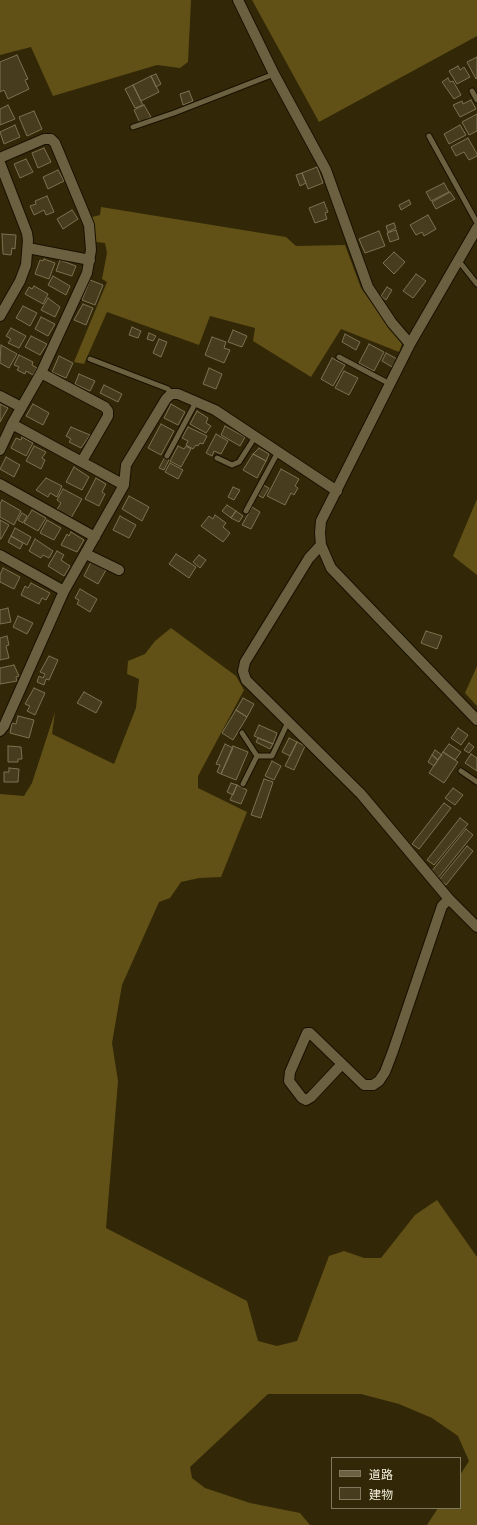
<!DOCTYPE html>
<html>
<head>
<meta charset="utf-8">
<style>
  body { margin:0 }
  #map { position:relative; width:477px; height:1525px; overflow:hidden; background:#322807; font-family:Rubik,"Noto Sans JP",sans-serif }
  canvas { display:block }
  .legend { position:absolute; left:331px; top:1457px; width:130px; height:52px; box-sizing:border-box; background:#322807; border:1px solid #80785d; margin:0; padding:5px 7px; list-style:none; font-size:12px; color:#f5efdd }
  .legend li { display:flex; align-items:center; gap:8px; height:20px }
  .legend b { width:20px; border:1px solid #80785d }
</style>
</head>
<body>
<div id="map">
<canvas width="477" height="1525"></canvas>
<ul class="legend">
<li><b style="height:5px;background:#6b603f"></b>道路</li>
<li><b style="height:11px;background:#473c1d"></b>建物</li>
</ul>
</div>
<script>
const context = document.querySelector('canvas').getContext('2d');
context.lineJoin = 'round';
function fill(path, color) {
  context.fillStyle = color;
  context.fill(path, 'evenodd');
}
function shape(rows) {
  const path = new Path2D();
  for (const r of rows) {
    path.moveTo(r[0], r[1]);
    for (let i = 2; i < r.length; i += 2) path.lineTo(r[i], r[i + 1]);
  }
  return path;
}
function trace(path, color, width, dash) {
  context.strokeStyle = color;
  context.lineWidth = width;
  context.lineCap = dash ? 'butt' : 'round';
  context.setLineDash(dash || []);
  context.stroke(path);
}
const forest = shape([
  [0,0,191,0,188,62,180,68,157,65,53,96,31,47,0,55],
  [252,0,477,0,477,36,319,122],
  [101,207,286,237,296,246,345,245,361,288,402,344,399,352,341,329,311,377,253,341,255,328,210,316,199,345,107,312,84,364,74,362,107,282,102,279,107,253,105,243,96,242,92,217,100,215],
  [477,499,477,575,453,556],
  [171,628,236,676,244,690,198,776,198,788,247,812,221,877,199,878,181,882,170,898,159,902,122,985,112,1043,118,1081,106,1228,247,1301,258,1341,277,1346,297,1341,329,1256,344,1251,364,1258,381,1258,415,1215,437,1200,477,1257,477,1525,427,1525,438,1508,460,1508,460,1475,469,1461,458,1436,432,1418,399,1404,361,1394,268,1394,190,1467,192,1478,205,1488,250,1503,300,1513,310,1525,0,1525,0,794,24,796,32,783,55,712,52,734,114,764,136,708,139,679,127,674,128,661,145,654,155,641],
  [477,666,477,706,465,693]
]);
const building = shape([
  [17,55,28,79,25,80,29,89,8,99,4,90,0,92,0,62,17,55],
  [477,57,477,78,476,79,467,62,477,57],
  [458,66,460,70,464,67,470,77,457,84,449,71,458,66],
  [156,74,161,84,156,87,151,76,156,74],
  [151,76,159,92,141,101,133,85,151,76],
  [448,78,450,82,453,81,461,95,454,99,442,82,448,78],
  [133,85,143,105,135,108,125,89,133,85],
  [189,91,193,101,183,105,180,94,189,91],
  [471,100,476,109,460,117,453,105,462,101,463,104,471,100],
  [8,105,15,119,0,125,0,109,8,105],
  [144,105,151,117,140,123,134,110,144,105],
  [34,111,42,129,27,136,19,117,34,111],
  [477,114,477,131,469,135,462,122,477,114],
  [15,125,20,137,4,144,0,132,15,125],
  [460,125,466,135,449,144,444,134,460,125],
  [468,138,477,154,477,156,469,160,464,152,456,156,451,147,468,138],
  [44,148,51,162,38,168,32,153,44,148],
  [26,159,33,172,20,178,14,164,26,159],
  [317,167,323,183,308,189,302,173,317,167],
  [58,170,64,181,48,189,43,177,58,170],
  [302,173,306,183,300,186,296,175,302,173],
  [444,183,449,192,431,201,426,192,444,183],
  [450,192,455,199,436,209,432,202,450,192],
  [47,196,54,212,46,215,44,210,34,215,30,206,36,204,35,201,47,196],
  [409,200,411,204,401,210,399,205,409,200],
  [324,202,328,212,325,213,327,219,315,223,309,208,324,202],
  [72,210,78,219,63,229,57,219,72,210],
  [428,215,436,229,424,236,422,232,416,235,410,225,428,215],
  [394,223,396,228,388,232,386,226,394,223],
  [396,230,399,239,390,242,387,233,396,230],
  [379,231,385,246,365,253,359,239,379,231],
  [2,234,16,235,15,249,12,248,11,255,3,254,2,234],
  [394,252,405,262,394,274,383,263,394,252],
  [44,259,55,263,49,279,35,274,40,260,43,261,44,259],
  [60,260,76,266,72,276,56,271,60,260],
  [416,274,426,281,413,298,403,291,416,274],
  [53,276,70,286,66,295,48,285,53,276],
  [90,280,103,285,95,305,82,300,90,280],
  [34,286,48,294,43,304,25,294,29,287,32,289,34,286],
  [387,287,392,290,386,300,381,296,387,287],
  [48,298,60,307,55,317,41,310,48,298],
  [83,304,93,308,86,325,74,320,83,304],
  [23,306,37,313,30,326,16,318,23,306],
  [41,317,55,324,48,336,35,329,41,317],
  [132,327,141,331,138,338,129,335,132,327],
  [11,328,26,336,19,348,8,343,11,339,6,336,11,328],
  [233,330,247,336,242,347,228,342,233,330],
  [149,333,156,336,153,341,147,339,149,333],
  [345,334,360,342,356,350,342,342,345,334],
  [31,336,47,344,40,355,25,347,31,336],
  [212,337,226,342,224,348,230,350,224,363,205,355,212,337],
  [159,339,167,342,161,357,153,353,159,339],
  [369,344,384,352,374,371,359,363,369,344],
  [1,345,17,354,9,368,0,363,1,345],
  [386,353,397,359,392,367,382,361,386,353],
  [19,355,33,362,32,365,37,368,33,375,26,371,25,374,17,370,19,367,14,365,19,355],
  [59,356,73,363,66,378,52,372,59,356],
  [332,358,345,365,333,386,321,379,332,358],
  [209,368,222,374,216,389,203,384,209,368],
  [344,371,358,378,349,395,335,388,344,371],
  [79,374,95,381,90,391,75,384,79,374],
  [104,385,122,394,118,402,100,393,104,385],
  [0,404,8,408,0,422,0,404],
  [33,404,49,413,43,425,26,416,33,404],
  [171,404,185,412,178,425,164,418,171,404],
  [197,411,208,418,206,423,211,426,206,433,190,424,197,411],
  [161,424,174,431,161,455,148,448,161,424],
  [225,426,245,437,240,446,221,435,225,426],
  [71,427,90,435,81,448,69,442,71,439,66,436,71,427],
  [188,427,207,436,203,444,200,443,198,446,196,445,193,449,186,445,188,441,182,438,188,427],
  [216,434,228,441,221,454,214,451,212,456,206,453,216,434],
  [22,437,33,443,26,456,11,448,16,438,21,440,22,437],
  [34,446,46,452,42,458,45,460,41,469,26,461,34,446],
  [178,446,184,449,186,446,191,449,181,467,170,461,178,446],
  [259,448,269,454,266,461,253,454,259,448],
  [253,454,266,461,257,478,243,470,253,454],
  [6,457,20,465,14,477,0,469,6,457],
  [165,457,169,460,164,470,159,468,165,457],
  [170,463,183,470,178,479,165,472,170,463],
  [74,467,89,477,82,490,66,482,74,467],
  [281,469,299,479,295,486,298,488,294,495,291,493,285,505,267,496,281,469],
  [46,478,62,486,57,497,50,493,48,497,36,490,46,478],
  [96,478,106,484,102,492,105,494,99,506,85,499,96,478],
  [263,485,269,488,263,498,258,495,263,485],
  [233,487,240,490,234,500,228,497,233,487],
  [63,489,82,499,71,518,56,511,61,503,57,500,63,489],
  [129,496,149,507,142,521,122,509,129,496],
  [2,500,21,511,14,525,0,517,0,504,2,500],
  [227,505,236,511,231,518,222,511,227,505],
  [252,507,260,512,251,529,242,525,252,507],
  [32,510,46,518,38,531,24,523,32,510],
  [236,511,243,516,239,522,231,518,236,511],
  [22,513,27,516,23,523,18,520,22,513],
  [215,515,226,523,223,527,230,533,223,542,201,526,209,516,213,519,215,515],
  [120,516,136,525,129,538,113,530,120,516],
  [0,520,9,525,1,539,0,539,0,520],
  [47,520,61,528,54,540,40,533,47,520],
  [15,528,31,537,27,545,11,536,15,528],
  [71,532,84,540,77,552,61,545,67,534,69,536,71,532],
  [11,536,23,543,20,549,8,542,11,536],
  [35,539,53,551,49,558,43,555,41,558,29,551,35,539],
  [57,551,64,555,61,560,70,566,64,576,48,566,57,551],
  [176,554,196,567,189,578,169,564,176,554],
  [199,555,206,560,200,568,193,562,199,555],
  [91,562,106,570,98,584,84,576,91,562],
  [3,568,20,577,14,589,0,582,0,575,3,568],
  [31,583,50,593,46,600,42,598,39,604,21,595,25,586,28,588,31,583],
  [80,589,97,599,90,612,77,604,79,600,75,598,80,589],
  [8,608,11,622,0,624,0,610,8,608],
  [18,616,33,623,27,634,13,627,18,616],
  [426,631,442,636,437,649,421,643,426,631],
  [7,636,9,645,6,646,9,658,0,660,0,638,7,636],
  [49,656,58,660,49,680,46,679,44,685,37,682,39,676,43,678,45,674,40,672,49,656],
  [14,665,19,676,16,677,17,681,0,684,0,668,14,665],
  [34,688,45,693,35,715,27,711,30,706,25,704,34,688],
  [84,692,102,702,96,713,77,703,84,692],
  [243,698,254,704,247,717,236,710,243,698],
  [236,710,247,717,233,740,222,733,236,710],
  [18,716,34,720,29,738,10,733,12,723,16,724,18,716],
  [259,725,277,733,273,744,254,736,259,725],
  [458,728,468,735,461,745,451,738,458,728],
  [258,738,273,744,270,749,256,742,258,738],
  [289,738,297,742,290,756,282,752,289,738],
  [297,742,305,746,294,770,285,766,297,742],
  [469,743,474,747,469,753,464,750,469,743],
  [225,744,233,748,221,774,217,772,220,765,216,764,225,744],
  [449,744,461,752,455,760,443,752,449,744],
  [8,746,21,747,22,759,18,759,18,762,8,762,8,746],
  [233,746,248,752,236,780,221,774,233,746],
  [435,750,442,755,438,760,432,755,435,750],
  [443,752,458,762,444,783,429,773,443,752],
  [471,754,477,758,477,771,465,763,471,754],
  [432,755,438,760,434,766,428,762,432,755],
  [272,761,281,766,274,780,265,776,272,761],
  [9,768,19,769,18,782,4,782,4,772,9,772,9,768],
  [264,779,273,782,261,818,251,815,264,779],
  [231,783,237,785,233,795,227,792,231,783],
  [237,785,247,790,241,804,230,800,237,785],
  [453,788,463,795,455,805,445,798,453,788],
  [444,803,451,808,419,849,412,844,444,803],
  [460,818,468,824,434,865,427,860,460,818],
  [466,829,473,835,438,878,431,872,466,829],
  [467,846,473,851,446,885,439,880,467,846]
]);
const lane = shape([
  [472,91,477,100],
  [133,127,174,113,274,74],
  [429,136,477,223],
  [458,260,477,284],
  [339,357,390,384],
  [90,359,168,389,171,394],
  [167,456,196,402],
  [217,458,232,465,239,462,255,437],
  [246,511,278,452],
  [242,733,257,756],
  [257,756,272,756,288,722],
  [461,771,477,782],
  [243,784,257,756]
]);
const street = shape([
  [238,0,274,74,326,170,368,287,392,323,410,344],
  [0,158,44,139,51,139,55,143,89,225,91,250,87,273,41,373,12,424,0,450],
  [0,163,27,233,28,240,26,265,20,281,0,316],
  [477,228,410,344,321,521,320,533,321,545,331,568,477,720],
  [28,248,90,260],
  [41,373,105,407,108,411,108,416,82,461],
  [0,396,21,407],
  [12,424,124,485],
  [0,484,95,537],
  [321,545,309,558,245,662,243,671,246,680,361,794,449,899,477,927],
  [86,554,119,570],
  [0,555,64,591],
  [0,731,4,726,64,591,124,485,126,465,166,399,171,394,178,394,215,410,337,491],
  [342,1064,311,1097,306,1100,302,1098,289,1081,290,1072,307,1033,310,1033,364,1085,373,1085,379,1081,385,1072,393,1051,442,906,449,899]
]);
fill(forest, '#625117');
fill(building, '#473c1d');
trace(building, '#7c7150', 1);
trace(lane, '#181100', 7);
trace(street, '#181100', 12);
trace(lane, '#6b603f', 5);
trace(street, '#6b603f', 10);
</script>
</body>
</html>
